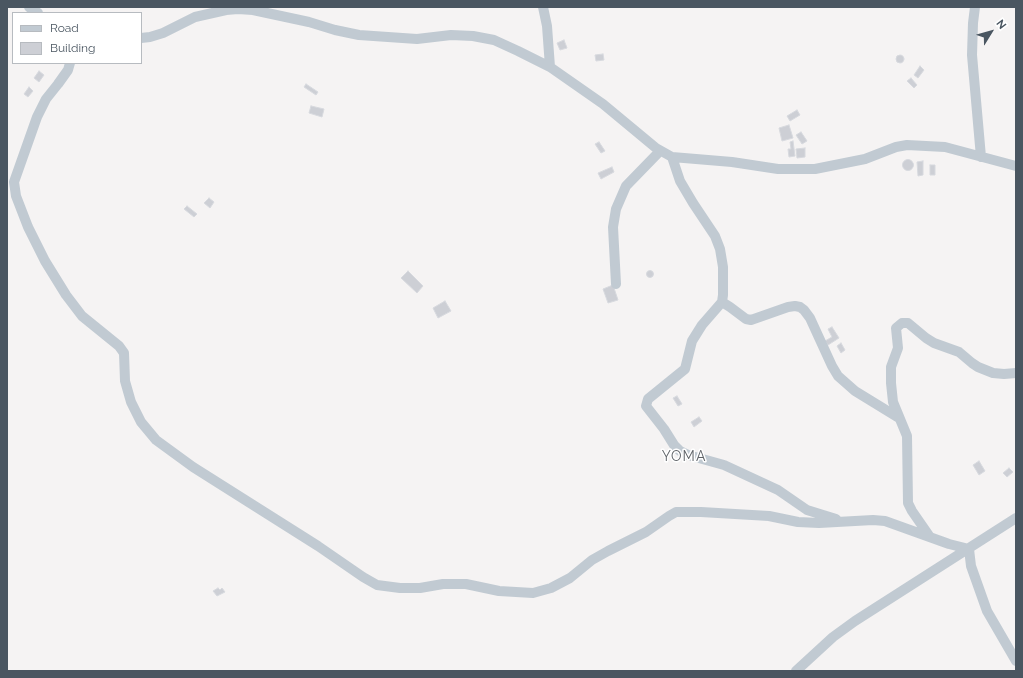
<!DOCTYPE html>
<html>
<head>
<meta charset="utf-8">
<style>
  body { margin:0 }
  #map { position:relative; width:1023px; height:678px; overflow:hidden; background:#f5f3f3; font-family:Raleway,sans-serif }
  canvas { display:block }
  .frame { position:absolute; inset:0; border:8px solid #4a5661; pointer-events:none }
  .legend { position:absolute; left:12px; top:12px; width:130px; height:52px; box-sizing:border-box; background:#fff; border:1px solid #b7bbc0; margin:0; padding:5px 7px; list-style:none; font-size:12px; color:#4a5661 }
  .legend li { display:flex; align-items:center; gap:8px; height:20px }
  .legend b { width:20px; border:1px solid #b7bbc0 }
  .north { position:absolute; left:971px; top:12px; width:40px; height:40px; -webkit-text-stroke:3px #fff; paint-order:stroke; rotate:53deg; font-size:11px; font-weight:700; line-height:16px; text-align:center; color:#4a5661 }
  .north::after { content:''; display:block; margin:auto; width:14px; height:18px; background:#4a5661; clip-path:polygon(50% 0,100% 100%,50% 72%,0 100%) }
</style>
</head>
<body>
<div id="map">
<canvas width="1023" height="678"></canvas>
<div class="frame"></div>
<ul class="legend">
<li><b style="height:5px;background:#c1cad2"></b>Road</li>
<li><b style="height:11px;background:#cdcfd5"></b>Building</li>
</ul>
<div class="north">N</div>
</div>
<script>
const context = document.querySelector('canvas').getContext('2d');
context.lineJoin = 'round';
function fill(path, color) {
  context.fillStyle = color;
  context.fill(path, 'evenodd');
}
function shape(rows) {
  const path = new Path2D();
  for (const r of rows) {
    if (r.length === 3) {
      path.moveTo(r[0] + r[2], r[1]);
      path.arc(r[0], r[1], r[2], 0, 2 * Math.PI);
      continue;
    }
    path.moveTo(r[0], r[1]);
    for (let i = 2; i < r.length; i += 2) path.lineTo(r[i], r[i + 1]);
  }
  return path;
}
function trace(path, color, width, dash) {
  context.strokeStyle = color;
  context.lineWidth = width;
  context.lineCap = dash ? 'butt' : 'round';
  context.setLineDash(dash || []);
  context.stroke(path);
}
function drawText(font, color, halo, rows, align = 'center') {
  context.font = font + ' Raleway,sans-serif';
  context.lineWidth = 3;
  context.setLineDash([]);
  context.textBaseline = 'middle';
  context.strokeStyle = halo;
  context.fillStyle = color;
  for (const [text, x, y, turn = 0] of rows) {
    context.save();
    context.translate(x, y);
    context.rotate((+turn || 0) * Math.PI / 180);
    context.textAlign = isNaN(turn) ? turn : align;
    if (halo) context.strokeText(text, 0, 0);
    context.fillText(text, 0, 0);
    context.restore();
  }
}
const building = shape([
  [564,40,567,48,560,50,557,43,564,40],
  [603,54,604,60,596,61,595,55,603,54],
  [900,59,4],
  [920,66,924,70,918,78,914,75,920,66],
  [39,71,44,75,39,82,34,78,39,71],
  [911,78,917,85,914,88,907,81,911,78],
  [306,84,318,92,316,95,304,87,306,84],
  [29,87,33,91,28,97,24,94,29,87],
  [311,106,324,109,322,117,309,113,311,106],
  [797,110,800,115,790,121,787,116,797,110],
  [789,125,793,138,782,141,779,128,789,125],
  [801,132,807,141,802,144,796,135,801,132],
  [793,141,795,156,789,157,788,149,791,149,790,142,793,141],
  [599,142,605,151,601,153,595,144,599,142],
  [805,148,805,157,797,158,796,149,805,148],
  [908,165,5.5],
  [923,161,923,175,918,176,917,162,923,161],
  [930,165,935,165,935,175,930,175,930,165],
  [612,167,614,172,601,179,598,173,612,167],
  [209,198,214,202,210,208,204,203,209,198],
  [187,206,197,214,194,217,184,209,187,206],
  [650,274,3.5],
  [408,271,423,286,417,293,401,278,408,271],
  [613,285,618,300,608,303,603,289,613,285],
  [445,301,451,311,438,318,433,308,445,301],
  [832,327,839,338,828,345,825,341,832,337,828,329,832,327],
  [841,343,845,350,841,353,837,346,841,343],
  [677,396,682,404,678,406,673,398,677,396],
  [699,417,702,421,694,427,691,422,699,417],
  [979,461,985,471,979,475,973,465,979,461],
  [1009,468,1013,472,1007,477,1003,473,1009,468],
  [218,588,220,590,222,588,225,592,217,596,213,591,218,588]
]);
const street = shape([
  [29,7,38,13],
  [543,7,547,26,550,67],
  [975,7,973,23,972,55,981,157],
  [141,38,150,37,163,33,195,17,226,10,238,9,253,10,309,22,335,30,359,35,417,39,451,35,473,36,494,40,518,51,550,67,603,104,656,148,672,157,732,162,778,169,815,169,865,159,896,147,907,145,945,147,1016,166],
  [70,63,68,70,58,84,46,99,37,117,14,182,16,196,28,227,45,261,66,295,82,316,119,346,124,353,125,381,131,402,141,422,156,440,193,467,318,546,363,577,377,585,400,588,420,588,443,584,466,584,499,591,533,593,551,588,570,578,592,560,608,551,646,532,669,516,676,512,701,512,769,516,798,522,819,523,873,520,885,521,949,544,969,549,971,566,987,611,1016,661],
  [672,157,680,181,693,203,715,236,720,249,723,267,723,295,722,302,702,325,692,341,685,369,648,399,646,406,664,429,674,445,680,451,688,455,724,465,778,490,807,510,836,519],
  [616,284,613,227,616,209,626,186,660,151],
  [722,302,730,307,746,319,751,320,788,307,795,306,800,307,804,310,810,318,832,366,838,376,855,391,899,418],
  [930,537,912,511,908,503,907,436,893,402,891,383,891,367,898,348,896,328,902,323,908,323,926,338,934,343,959,352,972,363,978,367,993,373,1004,374,1016,373],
  [796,671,833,637,855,621,1016,518]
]);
const quarterNames = [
  ["YOMA",684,457]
];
fill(building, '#cdcfd5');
trace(building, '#d7d9de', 1);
trace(street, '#c1cad2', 10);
context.letterSpacing = '1px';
drawText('14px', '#5f6368', '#fff', quarterNames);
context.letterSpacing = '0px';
</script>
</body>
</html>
